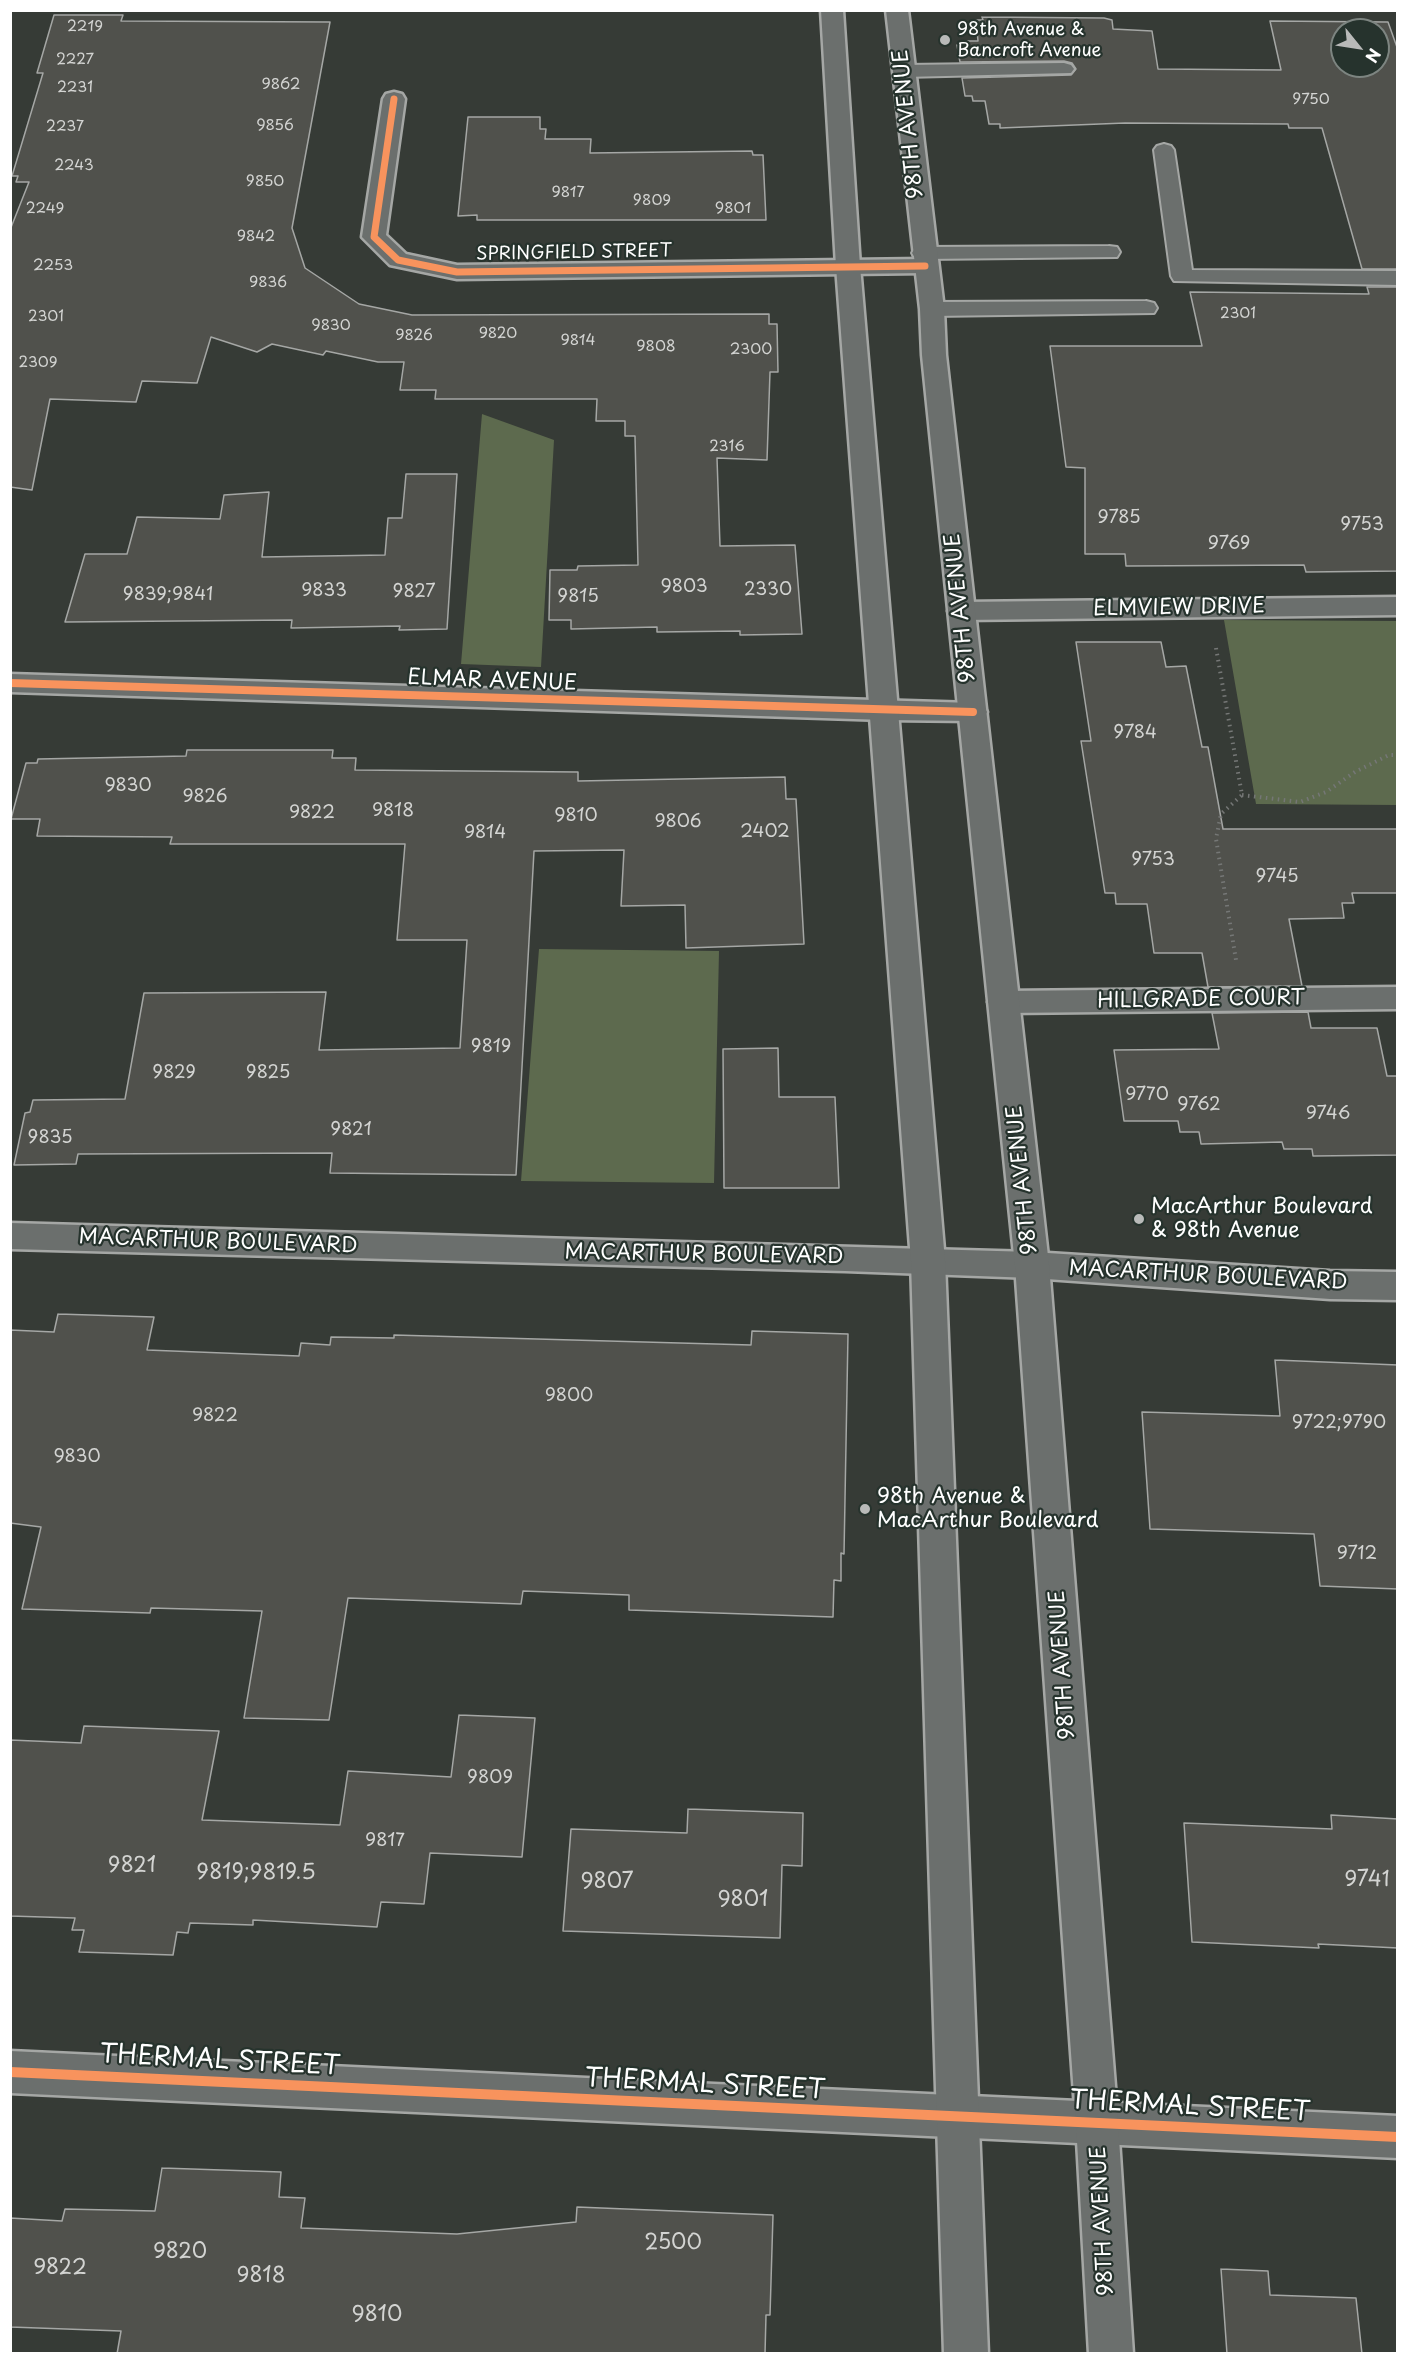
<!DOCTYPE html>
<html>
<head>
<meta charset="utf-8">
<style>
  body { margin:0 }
  #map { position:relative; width:1408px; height:2364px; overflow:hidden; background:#363b36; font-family:"Playpen Sans",sans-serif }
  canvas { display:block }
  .frame { position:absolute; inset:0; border:12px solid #fff; pointer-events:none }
  .north { position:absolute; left:1330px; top:18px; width:60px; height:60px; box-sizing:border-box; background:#26332d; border:2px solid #7d8581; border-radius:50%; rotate:120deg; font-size:16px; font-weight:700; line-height:24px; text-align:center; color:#fff }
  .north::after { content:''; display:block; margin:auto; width:21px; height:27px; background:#b9bab9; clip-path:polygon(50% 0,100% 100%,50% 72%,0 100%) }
</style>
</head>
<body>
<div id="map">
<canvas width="1408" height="2364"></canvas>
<div class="frame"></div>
<div class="north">N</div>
</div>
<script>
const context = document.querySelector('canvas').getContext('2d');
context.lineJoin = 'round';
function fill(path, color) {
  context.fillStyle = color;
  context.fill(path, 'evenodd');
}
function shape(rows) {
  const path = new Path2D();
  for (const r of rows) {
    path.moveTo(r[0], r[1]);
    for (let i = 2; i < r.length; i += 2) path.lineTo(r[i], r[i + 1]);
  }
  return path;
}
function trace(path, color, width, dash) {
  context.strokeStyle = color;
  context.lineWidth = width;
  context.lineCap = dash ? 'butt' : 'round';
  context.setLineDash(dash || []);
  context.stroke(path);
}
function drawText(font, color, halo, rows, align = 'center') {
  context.font = font + ' "Playpen Sans",sans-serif';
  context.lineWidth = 4.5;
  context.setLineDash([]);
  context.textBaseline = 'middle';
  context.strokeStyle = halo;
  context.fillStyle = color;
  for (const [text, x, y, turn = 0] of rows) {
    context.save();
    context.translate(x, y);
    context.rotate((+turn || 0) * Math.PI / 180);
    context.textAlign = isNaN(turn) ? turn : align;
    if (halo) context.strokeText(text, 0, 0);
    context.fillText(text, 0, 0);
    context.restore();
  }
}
const green = shape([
  [482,414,554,440,541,667,461,664],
  [1224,620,1397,621,1397,805,1256,804],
  [539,949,719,951,714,1183,521,1181]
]);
const building = shape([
  [54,15,123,15,121,21,330,22,292,228,305,268,359,304,412,315,769,314,769,324,777,324,778,372,770,372,767,460,717,458,720,546,795,545,802,634,740,635,740,631,657,632,657,627,571,629,571,620,549,620,550,570,577,570,578,566,638,565,635,436,625,436,625,421,596,421,597,399,435,399,436,390,400,390,404,362,378,362,326,351,323,355,272,344,257,352,211,337,197,383,142,381,136,402,50,399,32,490,10,487,10,230,29,182,16,182,18,176,12,176,43,73,37,73,54,15],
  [982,17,1104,18,1112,20,1113,29,1152,31,1158,69,1281,70,1270,21,1388,22,1398,50,1398,269,1362,269,1322,128,1289,128,1288,124,1125,123,1000,128,1000,124,989,124,985,101,973,101,972,96,965,96,962,78,1071,75,1076,69,1072,63,1064,61,960,62,957,45,966,45,965,41,978,41,976,20,983,20,982,17],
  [1342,30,1378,30,1378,66,1342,66,1342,30],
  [468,117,540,117,540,129,546,129,545,139,591,139,590,153,752,151,753,155,763,155,766,220,477,220,477,215,458,216,468,117],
  [1367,287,1398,287,1398,571,1306,572,1304,565,1126,566,1125,554,1085,554,1085,468,1066,467,1050,346,1202,346,1190,292,1369,294,1367,287],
  [406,474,457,474,447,629,399,630,400,626,291,628,292,620,65,622,85,554,127,554,137,517,220,519,224,495,269,492,262,557,385,555,388,518,402,518,406,474],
  [1076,642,1161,642,1166,667,1186,666,1202,747,1208,747,1223,829,1398,829,1398,893,1352,893,1354,903,1342,903,1344,918,1289,919,1302,986,1208,987,1202,953,1154,953,1147,904,1116,904,1115,893,1105,893,1081,741,1091,741,1076,642],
  [187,750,333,750,332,758,356,758,355,770,578,772,578,781,785,777,786,799,796,799,804,944,686,948,685,905,621,906,624,850,534,851,516,1175,330,1173,332,1153,78,1154,76,1164,14,1165,25,1113,30,1112,33,1100,125,1099,144,993,326,992,319,1050,460,1048,467,940,397,940,405,844,170,844,172,837,37,836,40,819,11,819,26,763,37,763,38,759,186,756,187,750],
  [1308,1012,1311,1028,1377,1028,1387,1076,1398,1076,1398,1155,1313,1156,1312,1149,1284,1149,1282,1142,1201,1144,1199,1132,1180,1132,1178,1121,1124,1121,1114,1050,1219,1049,1212,1013,1308,1012],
  [778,1048,779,1097,835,1097,839,1188,724,1188,723,1049,778,1048],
  [58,1314,154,1317,147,1350,299,1356,301,1343,330,1345,331,1337,394,1338,394,1335,751,1345,752,1331,848,1334,844,1554,841,1553,841,1581,834,1580,833,1617,629,1610,629,1595,523,1591,521,1604,348,1598,329,1720,244,1718,262,1611,151,1608,150,1613,22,1609,41,1527,10,1523,10,1330,54,1332,58,1314],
  [1275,1360,1398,1365,1398,1589,1320,1586,1314,1534,1150,1529,1142,1412,1280,1416,1275,1360],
  [459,1715,535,1718,522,1857,430,1853,424,1904,381,1902,377,1927,253,1920,253,1925,190,1923,188,1933,177,1932,173,1955,79,1952,84,1930,72,1930,75,1918,10,1916,10,1740,81,1743,84,1726,219,1731,202,1820,340,1825,348,1771,451,1777,459,1715],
  [688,1809,803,1813,802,1866,782,1865,780,1938,563,1931,571,1829,687,1833,688,1809],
  [1331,1815,1398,1819,1398,1948,1318,1944,1319,1948,1192,1942,1184,1823,1332,1829,1331,1815],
  [162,2168,281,2172,279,2197,305,2198,301,2228,457,2234,576,2222,577,2207,773,2215,770,2315,766,2315,765,2354,117,2354,121,2331,10,2327,10,2218,62,2221,65,2209,155,2211,162,2168],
  [1221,2269,1268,2271,1270,2295,1356,2298,1362,2354,1227,2354,1221,2269]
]);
const path = shape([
  [1216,648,1242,795,1221,814,1216,839,1236,960],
  [1242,795,1300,802,1326,792,1355,772,1389,755,1398,755]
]);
const lane = shape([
  [1064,63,1071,65,1074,69,1071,73,904,77,897,75,894,71,897,67,904,65,1064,63],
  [1164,144,1171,146,1174,150,1192,270,1398,271,1398,285,1174,281,1171,276,1154,150,1157,146,1164,144],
  [1109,246,1117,247,1120,252,1117,257,923,259,915,258,912,253,915,248,923,247,1109,246],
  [1146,301,1154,303,1157,308,1154,313,932,316,924,314,921,309,924,304,932,302,1146,301]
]);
const street = shape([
  [394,92,402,94,405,99,386,235,406,254,457,265,925,259,933,261,937,266,933,271,925,273,457,279,390,265,362,237,383,99,386,94,394,92],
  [1398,597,1398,615,962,620,952,617,948,611,952,605,962,602,1398,597],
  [10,674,973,703,983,705,987,712,983,719,973,721,885,720,10,692,10,674],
  [1398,987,1398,1009,1004,1013,993,1010,988,1002,993,994,1004,991,1398,987],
  [10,2051,1398,2116,1398,2158,10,2093,10,2051]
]);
const secondary = shape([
  [10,1223,1032,1252,1330,1271,1398,1272,1398,1300,1330,1299,1032,1278,845,1271,10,1249,10,1223]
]);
const primary = shape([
  [821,10,843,10,860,266,945,1261,988,2354,944,2354,911,1261,836,266,821,10],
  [886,10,908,10,944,309,946,355,1049,1265,1118,2123,1133,2354,1089,2354,1076,2123,1015,1265,922,355,920,309,886,10]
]);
const cyclewayFar2 = shape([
  [394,99,374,237,398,260,457,272,925,266]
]);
const cyclewayFar1 = shape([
  [10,683,973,712]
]);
const cycleway = shape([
  [10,2072,1398,2137]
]);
const markers = [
  [945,40,6,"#b9bab9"],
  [1139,1219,6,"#b9bab9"],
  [865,1509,6,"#b9bab9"]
];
const farNumbernames = [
  ["2219",85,27],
  ["2227",75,60],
  ["9862",281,85],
  ["2231",75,88],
  ["9750",1311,100],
  ["9856",275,126],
  ["2237",65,127],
  ["2243",74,166],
  ["9850",265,182],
  ["9817",568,193],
  ["9809",652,201],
  ["2249",45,209],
  ["9801",733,209],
  ["9842",256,237],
  ["2253",53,266],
  ["9836",268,283],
  ["2301",1238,314],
  ["2301",46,317],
  ["9830",331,326],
  ["9820",498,334],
  ["9826",414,336],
  ["9814",578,341],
  ["9808",656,347],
  ["2300",751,350],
  ["2309",38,363],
  ["2316",727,447]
];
const farPoinames = [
  ["98th Avenue &",957,30],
  ["Bancroft Avenue",957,51]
];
const farStreetnames = [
  ["SPRINGFIELD STREET",574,253,-1]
];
const numberNames = [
  ["9785",1119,518],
  ["9753",1362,525],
  ["9769",1229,544],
  ["9803",684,587],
  ["2330",768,590],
  ["9833",324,591],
  ["9827",414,592],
  ["9839;9841",168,595],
  ["9815",578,597],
  ["9784",1135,733],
  ["9830",128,786],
  ["9826",205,797],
  ["9818",393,811],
  ["9822",312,813],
  ["9810",576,816],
  ["9806",678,822],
  ["2402",765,832],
  ["9814",485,833],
  ["9753",1153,860],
  ["9745",1277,877],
  ["9819",491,1047],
  ["9829",174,1073],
  ["9825",268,1073],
  ["9770",1147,1095],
  ["9762",1199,1105],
  ["9746",1328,1114],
  ["9821",351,1130],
  ["9835",50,1138],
  ["9800",569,1396],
  ["9822",215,1416],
  ["9722;9790",1339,1423],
  ["9830",77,1457],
  ["9712",1357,1554],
  ["9809",490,1778],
  ["9817",385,1841]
];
const streetNames = [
  ["98TH AVENUE",909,124,-96],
  ["98TH AVENUE",961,608,-96],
  ["ELMVIEW DRIVE",1179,608,-1],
  ["ELMAR AVENUE",492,681,2],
  ["HILLGRADE COURT",1201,1000,-1],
  ["98TH AVENUE",1023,1180,-96],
  ["MACARTHUR BOULEVARD",218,1242,2],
  ["MACARTHUR BOULEVARD",704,1255,1],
  ["MACARTHUR BOULEVARD",1208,1276,3],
  ["98TH AVENUE",1063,1665,-94],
  ["98TH AVENUE",1103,2221,-93]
];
const poiNames = [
  ["MacArthur Boulevard",1151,1207],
  ["& 98th Avenue",1151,1231],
  ["98th Avenue &",877,1497],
  ["MacArthur Boulevard",877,1521]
];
const nearNumbernames = [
  ["9821",132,1866],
  ["9819;9819.5",256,1873],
  ["9741",1367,1880],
  ["9807",607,1882],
  ["9801",743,1900],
  ["2500",673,2243],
  ["9820",180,2252],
  ["9822",60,2268],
  ["9818",261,2276],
  ["9810",377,2315]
];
const nearStreetnames = [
  ["THERMAL STREET",220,2061,3],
  ["THERMAL STREET",705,2085,3],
  ["THERMAL STREET",1190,2107,3]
];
fill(green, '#5d6a4e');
fill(building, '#50514c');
trace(building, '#a5a7a5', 1.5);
trace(lane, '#a5a7a5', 4);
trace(street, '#a5a7a5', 5);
trace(secondary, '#a5a7a5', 5);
trace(primary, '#a5a7a5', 5);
trace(path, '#757776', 4, [1.5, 4.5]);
fill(lane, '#6b6f6d');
fill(street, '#6b6f6d');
fill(secondary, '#6b6f6d');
fill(primary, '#6b6f6d');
trace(cyclewayFar2, '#f8935d', 7);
trace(cyclewayFar1, '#f8935d', 8);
trace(cycleway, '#f8935d', 10);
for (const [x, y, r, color] of markers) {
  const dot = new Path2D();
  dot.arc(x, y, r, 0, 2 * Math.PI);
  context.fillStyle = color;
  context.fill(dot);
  trace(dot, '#26332d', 2);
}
drawText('15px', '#d3d4d2', null, farNumbernames);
drawText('18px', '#fff', '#26332d', farPoinames, 'left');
drawText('18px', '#fff', '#26332d', farStreetnames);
drawText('18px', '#d3d4d2', null, numberNames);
drawText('21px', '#fff', '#26332d', streetNames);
drawText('21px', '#fff', '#26332d', poiNames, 'left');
drawText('21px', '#d3d4d2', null, nearNumbernames);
drawText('26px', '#fff', '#26332d', nearStreetnames);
</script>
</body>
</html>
